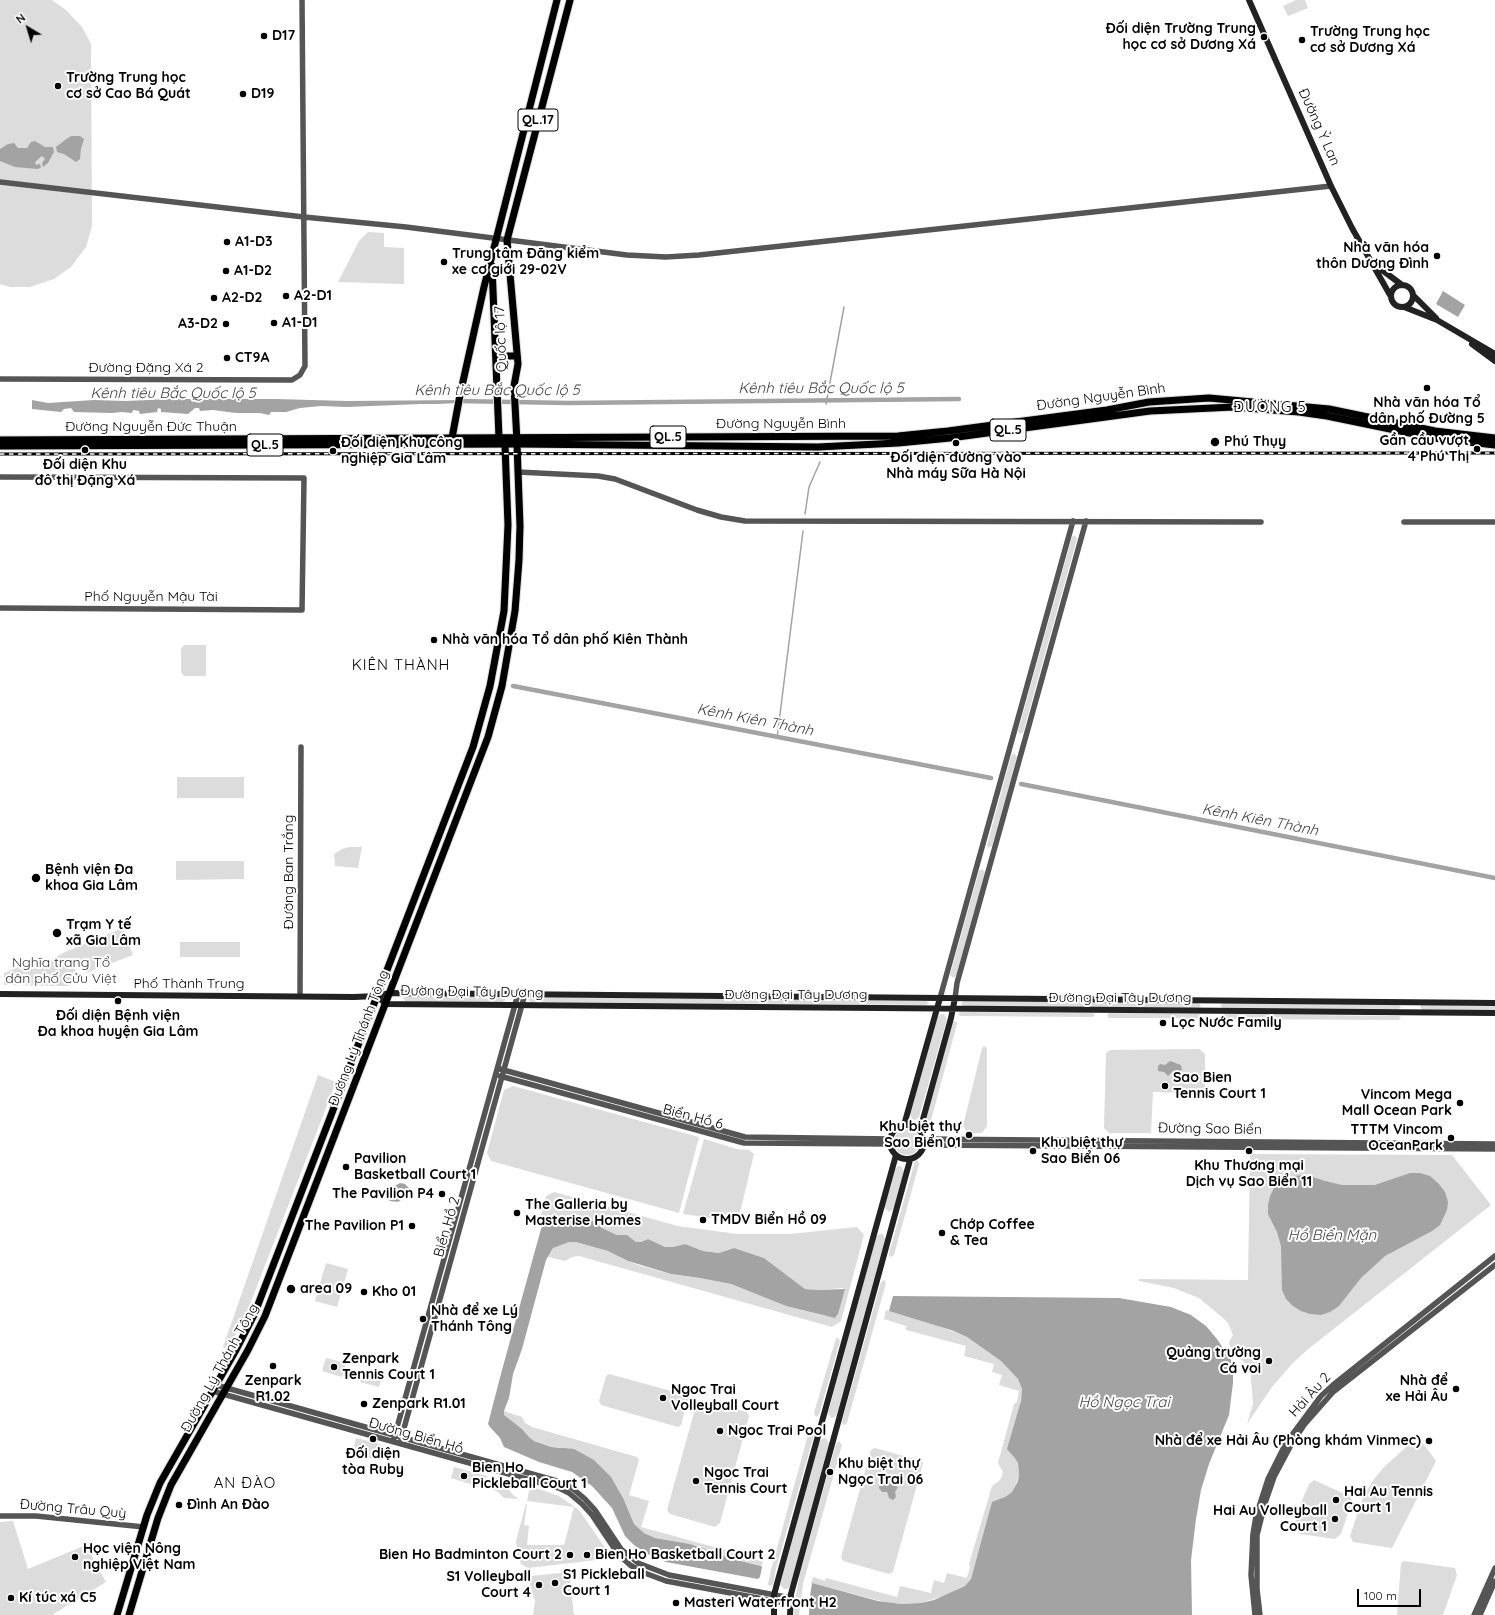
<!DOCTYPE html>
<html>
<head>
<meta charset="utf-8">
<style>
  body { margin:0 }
  #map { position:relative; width:1495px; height:1615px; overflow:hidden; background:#fff; font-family:Quicksand,sans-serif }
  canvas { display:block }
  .north { position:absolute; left:8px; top:8px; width:40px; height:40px; -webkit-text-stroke:3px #fff; paint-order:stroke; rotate:322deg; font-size:11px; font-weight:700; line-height:16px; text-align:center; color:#000 }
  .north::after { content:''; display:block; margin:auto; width:14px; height:18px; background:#000; clip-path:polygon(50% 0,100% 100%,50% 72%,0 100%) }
  .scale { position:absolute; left:1357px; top:1589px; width:64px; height:18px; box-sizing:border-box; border:2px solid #000; border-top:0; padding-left:5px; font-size:12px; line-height:14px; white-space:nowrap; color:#000; -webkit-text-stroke:3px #fff; paint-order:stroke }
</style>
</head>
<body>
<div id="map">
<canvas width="1495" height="1615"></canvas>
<div class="north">N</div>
<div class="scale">100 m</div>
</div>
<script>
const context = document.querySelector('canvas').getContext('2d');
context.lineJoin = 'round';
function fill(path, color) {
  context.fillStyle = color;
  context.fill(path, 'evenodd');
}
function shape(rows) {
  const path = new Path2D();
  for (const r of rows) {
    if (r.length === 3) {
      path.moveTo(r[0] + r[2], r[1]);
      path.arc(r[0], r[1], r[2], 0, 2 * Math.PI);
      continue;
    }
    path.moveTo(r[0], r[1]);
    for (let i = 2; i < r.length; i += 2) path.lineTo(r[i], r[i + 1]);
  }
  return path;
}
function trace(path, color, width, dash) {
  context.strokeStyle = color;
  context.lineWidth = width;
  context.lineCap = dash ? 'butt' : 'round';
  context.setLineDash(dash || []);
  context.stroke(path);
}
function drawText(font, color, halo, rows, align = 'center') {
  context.font = font + ' Quicksand,sans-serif';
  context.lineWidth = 4;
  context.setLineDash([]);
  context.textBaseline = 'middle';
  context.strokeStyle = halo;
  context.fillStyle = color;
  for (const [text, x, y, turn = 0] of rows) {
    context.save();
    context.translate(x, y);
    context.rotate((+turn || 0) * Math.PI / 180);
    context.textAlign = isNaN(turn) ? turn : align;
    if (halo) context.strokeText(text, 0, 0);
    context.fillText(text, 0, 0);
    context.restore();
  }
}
const green = shape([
  [0,0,52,0,66,10,82,27,91,44,92,226,86,247,71,267,54,279,30,287,10,287,0,284],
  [1296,0,1305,0,1308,8,1288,16,1283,6],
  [368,232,384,233,384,247,404,248,404,284,338,282,359,241],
  [1075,535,1077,539,1023,733,1020,734,1018,731,1072,537],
  [184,645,206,645,206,676,184,676,181,672,181,649],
  [1014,753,1017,757,992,846,988,848,987,845,1011,756],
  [177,777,244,777,244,798,177,798],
  [349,847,362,847,358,868,335,866,334,854,342,849],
  [176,861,244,861,244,879,176,880],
  [982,869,985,872,956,976,953,978,950,975,979,871],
  [123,928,133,955,86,973,86,959,76,964,75,979,69,986,4,985,4,973,27,963,46,963,63,953],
  [180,942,240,942,240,957,180,957],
  [406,996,502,997,506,1000,502,1002,405,1001,403,998],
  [530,997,926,1001,929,1003,926,1005,531,1002,528,1000],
  [963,1001,1199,1003,1201,1006,1199,1008,963,1006,961,1004],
  [1223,1003,1399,1005,1401,1007,1399,1009,1223,1008,1220,1006],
  [1422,1005,1495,1006,1495,1010,1422,1010,1420,1007],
  [960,1012,1093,1013,1095,1015,1093,1017,960,1016,958,1014],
  [1109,1013,1199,1014,1201,1016,1199,1018,1109,1018,1107,1015],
  [941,1014,944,1014,947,1019,919,1117,915,1120,912,1119,910,1114,937,1017],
  [1224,1014,1399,1016,1401,1018,1399,1020,1223,1019,1220,1016],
  [953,1021,957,1022,957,1024,930,1124,927,1126,925,1123],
  [984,1046,987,1048,987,1126,982,1133,967,1133,963,1126,982,1048],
  [1199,1049,1205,1054,1205,1093,1153,1092,1151,1133,1109,1133,1104,1128,1106,1053,1110,1050],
  [318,1075,336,1082,247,1312,228,1350,223,1347],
  [513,1086,699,1137,679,1213,491,1161,487,1153,504,1090],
  [907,1142,13],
  [704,1139,737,1149,749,1150,754,1154,739,1217,732,1221,683,1214],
  [1250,1154,1452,1155,1491,1205,1307,1350,1292,1364,1272,1387,1247,1424,1253,1404,1250,1368,1242,1360,1235,1356,1232,1352,1229,1342,1233,1335,1228,1323,1222,1317,1199,1298,1174,1288,1139,1281,1139,1279,1248,1280],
  [915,1161,918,1161,919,1164,894,1255,891,1257,889,1256,889,1253],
  [898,1166,901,1166,904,1171,894,1209,889,1212,884,1207,895,1169],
  [554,1192,678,1226,737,1234,790,1234,857,1227,864,1235,841,1321,832,1327,579,1256,572,1257,565,1261,548,1257,553,1248,557,1246,569,1242,576,1242,608,1251,628,1261,638,1265,670,1274,700,1278,731,1284,786,1306,826,1316,836,1317,845,1290,843,1288,817,1290,805,1289,764,1258,734,1248,719,1253,703,1251,685,1244,673,1247,665,1247,648,1239,641,1242,636,1242,627,1235,617,1235,602,1228,586,1216,558,1221,548,1221,544,1224,539,1222,546,1196],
  [879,1234,883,1234,885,1239,837,1414,835,1417,831,1418,828,1413,876,1237],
  [326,1263,348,1269,337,1307,315,1301],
  [884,1280,886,1283,847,1423,844,1425,842,1423,842,1421,881,1282],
  [886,1310,934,1324,967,1337,1001,1361,1018,1379,1022,1389,1014,1457,1018,1463,1019,1474,1015,1487,1012,1492,999,1501,980,1548,971,1579,965,1586,946,1595,921,1603,901,1604,889,1603,811,1583,813,1577,825,1581,826,1578,897,1597,900,1586,931,1593,934,1580,944,1583,947,1573,967,1578,970,1567,969,1564,992,1486,1000,1480,1002,1476,1003,1472,998,1463,1014,1404,1017,1402,1019,1391,999,1385,1002,1375,992,1372,994,1364,964,1356,966,1346,906,1330,906,1326,884,1319],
  [836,1338,838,1338,840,1341,819,1415,816,1417,814,1413],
  [326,1358,346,1363,342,1377,322,1371],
  [363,1371,382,1376,379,1387,360,1382],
  [609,1374,686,1395,688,1399,681,1425,678,1427,601,1405,599,1401,606,1376],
  [700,1400,747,1412,749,1416,720,1523,715,1527,670,1514,667,1510,697,1402],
  [504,1411,522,1417,525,1423,532,1427,637,1457,639,1460,629,1495,649,1501,641,1527,754,1558,754,1559,763,1562,761,1566,736,1560,690,1544,655,1538,644,1533,634,1524,618,1489,560,1447,551,1447,534,1441,529,1437,522,1429,508,1419,504,1415],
  [812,1431,814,1435,776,1569,773,1585,769,1586,768,1584,771,1570,808,1435],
  [356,1438,380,1444,384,1453,383,1457,378,1460,352,1455],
  [825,1438,827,1440,829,1443,791,1584,788,1589,784,1589,780,1585,784,1570,820,1440],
  [1414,1440,1422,1442,1436,1461,1392,1548,1353,1542,1350,1536,1363,1497,1374,1479,1384,1467],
  [839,1441,842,1445,803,1584,799,1615,794,1615,795,1600,800,1573,836,1444],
  [875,1448,922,1461,923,1463,893,1572,889,1574,843,1561,841,1557,871,1450],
  [454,1467,487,1476,483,1488,451,1478],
  [496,1478,504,1483,513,1495,519,1499,504,1498,498,1492,492,1489],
  [1314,1480,1351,1497,1352,1501,1341,1534,1335,1539,1300,1534,1294,1528,1301,1503,1309,1484],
  [536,1488,559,1496,579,1510,608,1552,605,1559,528,1568,521,1564,518,1555,516,1541,526,1504,527,1504,524,1525,529,1526,527,1545,564,1545,574,1507,527,1501,529,1491],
  [13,1521,28,1569,86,1545,106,1582,52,1615,0,1615,0,1522],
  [1404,1561,1455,1568,1457,1575,1443,1615,1397,1615,1401,1563],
  [569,1572,574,1615,533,1615,535,1601,529,1581,531,1576]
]);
const water = shape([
  [71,136,80,136,84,139,81,149,80,159,76,162,64,154,57,152,56,147,65,140],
  [35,141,45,147,53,147,54,152,48,163,43,167,42,163,45,159,42,156,35,162,36,165,40,164,41,168,37,169,15,167,0,161,0,149,8,144,14,143,18,148,27,148,31,142],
  [1443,291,1465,305,1458,317,1436,304],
  [168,399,276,399,347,401,463,400,458,403,437,404,421,404,347,407,321,406,300,408,286,412,271,412,269,415,260,413,236,413,213,410,200,411,199,408,195,408,188,414,161,412,161,409,158,408,157,412,140,414,139,411,133,410,132,413,122,412,112,413,74,412,71,408,64,409,61,412,32,409,32,400,48,403,94,400,126,401],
  [1170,1061,1181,1065,1182,1070,1178,1072,1173,1071,1168,1076,1164,1072,1158,1071,1158,1066,1160,1064,1165,1065],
  [1410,1173,1420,1173,1430,1176,1439,1184,1445,1192,1448,1202,1447,1210,1440,1225,1432,1231,1385,1256,1361,1278,1339,1306,1330,1312,1321,1315,1310,1314,1301,1311,1293,1306,1286,1299,1282,1290,1281,1246,1277,1232,1268,1214,1268,1205,1270,1196,1275,1186,1282,1180,1293,1176,1306,1175,1325,1181,1342,1185,1375,1185],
  [400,1183,405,1184,409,1188,408,1195,398,1202,390,1201,387,1198,388,1190],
  [586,1216,602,1228,617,1235,627,1235,636,1242,641,1242,648,1239,665,1247,673,1247,685,1244,703,1251,719,1253,734,1248,764,1258,805,1289,817,1290,845,1289,838,1314,835,1318,786,1306,731,1284,700,1278,671,1274,628,1261,608,1251,576,1242,569,1242,553,1248,546,1260,522,1349,513,1374,509,1398,504,1411,504,1415,522,1429,529,1437,534,1441,551,1447,574,1449,594,1460,611,1477,623,1498,634,1524,644,1533,655,1538,690,1544,736,1560,761,1566,762,1567,760,1577,758,1579,666,1562,651,1556,634,1545,625,1536,612,1508,592,1486,572,1472,539,1462,504,1447,500,1438,490,1427,488,1424,502,1370,541,1229,546,1221,558,1221,569,1217],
  [893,1296,1119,1298,1171,1307,1191,1315,1206,1326,1217,1339,1231,1360,1233,1370,1233,1383,1229,1415,1209,1464,1201,1490,1196,1519,1191,1560,1192,1615,809,1615,810,1596,812,1583,878,1601,901,1604,921,1603,934,1600,965,1586,971,1579,992,1502,1005,1497,1012,1492,1018,1481,1019,1474,1018,1463,1014,1457,1007,1449,1021,1401,1022,1389,1018,1379,1001,1361,967,1337,951,1330,889,1311],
  [889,1480,892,1481,893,1485,898,1487,895,1492,896,1497,893,1500,889,1498,887,1492,882,1492,879,1488,880,1483,886,1482]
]);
const stream = shape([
  [826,404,844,307],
  [805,514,809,487,820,462],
  [777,738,803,531]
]);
const canal = shape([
  [457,401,568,403,959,399],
  [513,686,991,778],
  [1021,784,1495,878]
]);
const tertiary = shape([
  [0,182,304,217,406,227,627,255,666,257,699,255,1331,186],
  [0,379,292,380,300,375,305,366,302,0],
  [518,472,598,476,615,479,697,510,721,517,745,521,1261,522],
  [0,477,304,478,302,610,0,608],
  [1404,522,1495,522],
  [300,996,301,747],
  [940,998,1073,521],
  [955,998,957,983,1086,521],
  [500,1069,745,1137,891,1139],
  [500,1076,744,1143,890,1144],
  [924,1139,1495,1144],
  [925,1145,1495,1149],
  [216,1385,557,1481,572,1488,585,1499,595,1510,621,1549,638,1563,669,1575,791,1598],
  [212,1391,559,1488,569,1493,582,1504,592,1515,618,1554,630,1565,642,1572,666,1581,790,1604],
  [394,1438,518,994],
  [401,1439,525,994],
  [0,1516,36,1516,144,1527],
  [1255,1615,1251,1575,1253,1534,1256,1516,1268,1479,1286,1443,1321,1396,1333,1385,1495,1256],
  [1260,1615,1257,1589,1257,1535,1265,1503,1274,1477,1291,1445,1304,1425,1333,1392,1495,1265],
  [1474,1615,1495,1568],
  [1480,1615,1495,1581]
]);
const secondary = shape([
  [1249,0,1331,186,1352,228,1390,295],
  [1374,264,1402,285],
  [1402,296,11],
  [1413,295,1436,318],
  [1404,307,1437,320,1495,354],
  [1472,344,1495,361],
  [0,994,354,997,377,996,390,993,1495,1003],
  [377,996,386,1004,1495,1013],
  [907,1142,17],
  [904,1125,940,998],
  [920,1130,951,1018,955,998],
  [774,1615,774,1595,778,1580,896,1155],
  [790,1615,791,1594,794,1583,910,1160]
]);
const primary = shape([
  [117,1615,147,1515,160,1483,236,1350,254,1315,473,747,490,686,504,611,508,525,505,445],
  [129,1615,158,1518,171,1485,248,1350,265,1316,488,737,502,686,515,611,519,560,520,526,517,444]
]);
const trunk = shape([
  [492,266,499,438,502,440],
  [496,356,517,356],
  [452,438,460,395,484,287,557,0],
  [0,440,898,436,948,431,1107,410,1149,402,1209,398,1329,409,1435,431,1495,438],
  [517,442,514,386,518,364,507,240,570,0],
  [0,446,517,444,818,447,898,443,950,438,1150,411,1233,407,1299,412,1327,416,1434,438,1495,445]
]);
const rail = shape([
  [0,454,1495,453]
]);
const markers = [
  [264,36,4,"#000"],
  [1264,37,4,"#000"],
  [1302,40,4,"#000"],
  [58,86,4,"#000"],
  [243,94,4,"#000"],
  [227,242,4,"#000"],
  [1437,256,4,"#000"],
  [444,262,4,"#000"],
  [226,271,4,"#000"],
  [286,296,4,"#000"],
  [214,298,4,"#000"],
  [274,323,4,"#000"],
  [226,324,4,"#000"],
  [227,358,4,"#000"],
  [1427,388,4,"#000"],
  [1215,442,5,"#000"],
  [956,443,4,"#000"],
  [1477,449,4,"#000"],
  [85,450,4,"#000"],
  [333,451,4,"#000"],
  [434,640,4,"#000"],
  [36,878,5,"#000"],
  [57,933,5,"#000"],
  [118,1001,4,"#000"],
  [1163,1023,4,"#000"],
  [1165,1086,4,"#000"],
  [1460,1103,4,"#000"],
  [969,1135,4,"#000"],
  [1451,1138,4,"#000"],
  [1033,1151,4,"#000"],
  [1249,1151,4,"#000"],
  [346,1167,4,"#000"],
  [442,1194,4,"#000"],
  [517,1213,4,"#000"],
  [703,1220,4,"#000"],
  [412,1226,4,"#000"],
  [942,1233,4,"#000"],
  [291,1289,5,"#000"],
  [364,1292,4,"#000"],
  [423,1319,4,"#000"],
  [1269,1361,4,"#000"],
  [273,1366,4,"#000"],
  [334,1367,4,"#000"],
  [1456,1389,4,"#000"],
  [663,1398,4,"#000"],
  [364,1404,4,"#000"],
  [720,1431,4,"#000"],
  [373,1439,4,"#000"],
  [1429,1441,4,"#000"],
  [830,1472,4,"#000"],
  [464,1476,4,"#000"],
  [696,1481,4,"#000"],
  [1336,1500,4,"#000"],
  [179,1505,4,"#000"],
  [1335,1519,4,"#000"],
  [570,1555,4,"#000"],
  [587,1555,4,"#000"],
  [75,1557,4,"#000"],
  [555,1583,4,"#000"],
  [539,1585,4,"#000"],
  [11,1598,4,"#000"],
  [676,1603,4,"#000"]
];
const shields = [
  [538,120,40],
  [1008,430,36],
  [668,437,36],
  [265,445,36]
];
const shieldNames = [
  ["QL.17",538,120],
  ["QL.5",1008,430],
  ["QL.5",668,437],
  ["QL.5",265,445]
];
const poiNames = [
  ["Đối diện Trường Trung",1256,29,"right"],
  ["học cơ sở Dương Xá",1256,45,"right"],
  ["Trường Trung học",1310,32],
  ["cơ sở Dương Xá",1310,48],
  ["D17",272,36],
  ["Trường Trung học",66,78],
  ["cơ sở Cao Bá Quát",66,94],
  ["D19",251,94],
  ["A1-D3",235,242],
  ["Nhà văn hóa",1429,248,"right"],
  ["thôn Dương Đình",1429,264,"right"],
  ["Trung tâm Đăng kiểm",452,254],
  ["xe cơ giới 29-02V",452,270],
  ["A1-D2",234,271],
  ["A2-D1",294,296],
  ["A2-D2",222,298],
  ["A1-D1",282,323],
  ["A3-D2",218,324,"right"],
  ["CT9A",235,358],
  ["Nhà văn hóa Tổ",1427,403,"center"],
  ["dân phố Đường 5",1427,419,"center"],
  ["Gần cầu vượt",1469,441,"right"],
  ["4 Phú Thị",1469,457,"right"],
  ["Phú Thụy",1224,442],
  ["Đối diện Khu công",341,443],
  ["nghiệp Gia Lâm",341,459],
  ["Đối diện đường vào",956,458,"center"],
  ["Nhà máy Sữa Hà Nội",956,474,"center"],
  ["Đối diện Khu",85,465,"center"],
  ["đô thị Đặng Xá",85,481,"center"],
  ["Nhà văn hóa Tổ dân phố Kiên Thành",442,640],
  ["Bệnh viện Đa",45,870],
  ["khoa Gia Lâm",45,886],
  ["Trạm Y tế",66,925],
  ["xã Gia Lâm",66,941],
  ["Đối diện Bệnh viện",118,1016,"center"],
  ["Đa khoa huyện Gia Lâm",118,1032,"center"],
  ["Lọc Nước Family",1171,1023],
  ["Sao Bien",1173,1078],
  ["Tennis Court 1",1173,1094],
  ["Vincom Mega",1452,1095,"right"],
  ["Mall Ocean Park",1452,1111,"right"],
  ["Khu biệt thự",961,1127,"right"],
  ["Sao Biển 01",961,1143,"right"],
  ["TTTM Vincom",1443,1130,"right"],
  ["OceanPark",1443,1146,"right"],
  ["Khu biệt thự",1041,1143],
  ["Sao Biển 06",1041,1159],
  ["Pavilion",354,1159],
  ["Basketball Court 1",354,1175],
  ["Khu Thương mại",1249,1166,"center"],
  ["Dịch vụ Sao Biển 11",1249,1182,"center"],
  ["The Pavilion P4",434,1194,"right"],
  ["The Galleria by",525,1205],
  ["Masterise Homes",525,1221],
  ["TMDV Biển Hồ 09",711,1220],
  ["Chớp Coffee",950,1225],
  ["& Tea",950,1241],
  ["The Pavilion P1",404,1226,"right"],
  ["area 09",300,1289],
  ["Kho 01",372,1292],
  ["Nhà để xe Lý",431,1311],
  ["Thánh Tông",431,1327],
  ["Quảng trường",1261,1353,"right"],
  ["Cá voi",1261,1369,"right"],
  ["Zenpark",342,1359],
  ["Tennis Court 1",342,1375],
  ["Zenpark",273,1381,"center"],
  ["R1.02",273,1397,"center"],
  ["Nhà để",1448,1381,"right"],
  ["xe Hải Âu",1448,1397,"right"],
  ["Ngoc Trai",671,1390],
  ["Volleyball Court",671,1406],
  ["Zenpark R1.01",372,1404],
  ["Ngoc Trai Pool",728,1431],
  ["Nhà để xe Hải Âu (Phòng khám Vinmec)",1421,1441,"right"],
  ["Đối diện",373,1454,"center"],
  ["tòa Ruby",373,1470,"center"],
  ["Khu biệt thự",838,1464],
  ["Ngọc Trai 06",838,1480],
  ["Bien Ho",472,1468],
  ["Pickleball Court 1",472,1484],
  ["Ngoc Trai",704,1473],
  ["Tennis Court",704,1489],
  ["Hai Au Tennis",1344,1492],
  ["Court 1",1344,1508],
  ["Đình An Đào",187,1505],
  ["Hai Au Volleyball",1327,1511,"right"],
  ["Court 1",1327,1527,"right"],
  ["Học viện Nông",83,1549],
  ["nghiệp Việt Nam",83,1565],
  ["Bien Ho Badminton Court 2",562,1555,"right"],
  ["Bien Ho Basketball Court 2",595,1555],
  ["S1 Pickleball",563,1575],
  ["Court 1",563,1591],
  ["S1 Volleyball",531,1577,"right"],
  ["Court 4",531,1593,"right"],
  ["Kí túc xá C5",19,1598],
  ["Masteri Waterfront H2",684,1603]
];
const streetNames = [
  ["Đường Ỷ Lan",1319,127,66],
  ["Quốc lộ 17",501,339,-92],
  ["Đường Đặng Xá 2",146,368],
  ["Đường Nguyễn Bình",1101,397,-8],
  ["Đường Nguyễn Bình",781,424],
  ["Đường Nguyễn Đức Thuận",151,427],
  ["Phố Nguyễn Mậu Tài",151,597],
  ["Đường Ban Trắng",289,872,-90],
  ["Phố Thành Trung",189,984],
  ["Đường Đại Tây Dương",472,992,1],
  ["Đường Đại Tây Dương",796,995],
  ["Đường Đại Tây Dương",1120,998],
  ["Đường Lý Thánh Tông",359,1038,-69],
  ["Biển Hồ 6",693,1117,15],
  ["Đường Sao Biển",1210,1129,1],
  ["Biển Hồ 2",447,1227,-74],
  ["Đường Lý Thánh Tông",220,1368,-61],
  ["Hải Âu 2",1310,1395,-48],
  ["Đường Biển Hồ",416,1436,16],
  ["Đường Trâu Quỳ",73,1509,5]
];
const parkNames = [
  ["Nghĩa trang Tổ",61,963],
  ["dân phố Cửu Việt",61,979]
];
const waterNames = [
  ["Kênh tiêu Bắc Quốc lộ 5",821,388],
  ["Kênh tiêu Bắc Quốc lộ 5",497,390],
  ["Kênh tiêu Bắc Quốc lộ 5",173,393],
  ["Kênh Kiên Thành",755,720,11],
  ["Kênh Kiên Thành",1260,820,11],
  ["Hồ Biển Mặn",1332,1235],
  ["Hồ Ngọc Trai",1124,1402]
];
const neighbourhoodNames = [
  ["ĐƯỜNG 5",1270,407],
  ["KIÊN THÀNH",401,665],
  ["AN ĐÀO",245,1483]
];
fill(green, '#dcdcdc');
fill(water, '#a3a3a3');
trace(stream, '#a3a3a3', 1.5);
trace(canal, '#a3a3a3', 4.5);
trace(primary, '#dbdbdb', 9);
trace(trunk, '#dbdbdb', 9);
trace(tertiary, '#555', 5.5);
trace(secondary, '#222', 6);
trace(primary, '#000', 7);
trace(trunk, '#000', 7);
trace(rail, '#000', 3);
trace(rail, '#fff', 1.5, [4.5]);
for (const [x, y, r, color] of markers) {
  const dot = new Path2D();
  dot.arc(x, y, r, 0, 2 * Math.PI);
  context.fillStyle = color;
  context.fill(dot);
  trace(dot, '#fff', 1.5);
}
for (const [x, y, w] of shields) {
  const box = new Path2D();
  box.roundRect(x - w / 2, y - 11, w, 22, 3);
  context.fillStyle = '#fff';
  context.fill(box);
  trace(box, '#000', 1);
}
drawText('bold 13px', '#000', null, shieldNames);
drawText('bold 14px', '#000', '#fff', poiNames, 'left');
drawText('14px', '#000', '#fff', streetNames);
drawText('14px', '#333', '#fff', parkNames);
drawText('italic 15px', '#444', '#fff', waterNames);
context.letterSpacing = '1px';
drawText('15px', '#000', '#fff', neighbourhoodNames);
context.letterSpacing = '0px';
</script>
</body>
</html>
